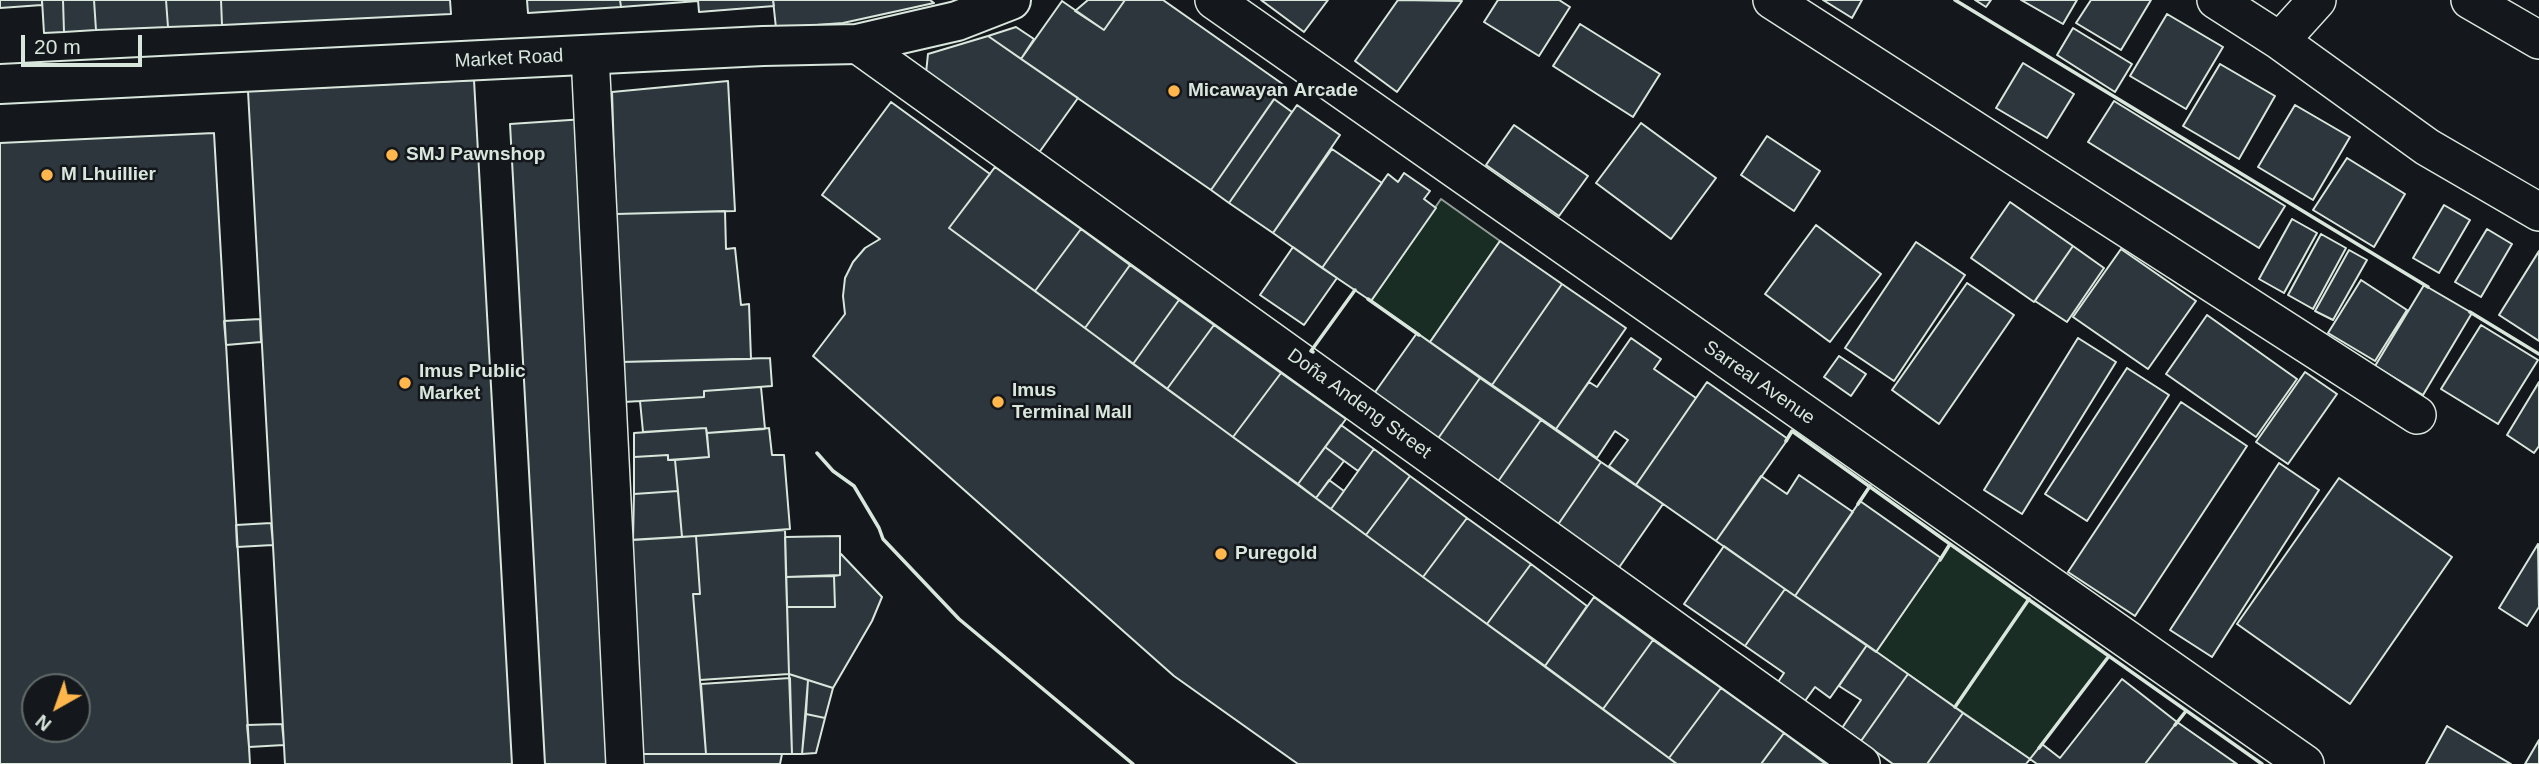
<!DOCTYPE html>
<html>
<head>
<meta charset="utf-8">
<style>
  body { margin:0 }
  #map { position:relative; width:2539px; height:764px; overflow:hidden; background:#14181c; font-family:Helvetica,sans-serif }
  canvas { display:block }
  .north { position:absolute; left:21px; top:673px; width:70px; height:70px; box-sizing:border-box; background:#14181c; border:2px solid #626a69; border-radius:50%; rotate:220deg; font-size:19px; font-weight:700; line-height:28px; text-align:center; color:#d8e6dc }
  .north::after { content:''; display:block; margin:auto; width:24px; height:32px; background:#ffb74d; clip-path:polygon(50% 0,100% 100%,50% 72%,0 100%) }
  .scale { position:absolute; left:21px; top:35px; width:121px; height:32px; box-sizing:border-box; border:4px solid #d8e6dc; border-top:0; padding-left:9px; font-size:21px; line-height:24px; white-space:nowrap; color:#d8e6dc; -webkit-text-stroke:5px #14181c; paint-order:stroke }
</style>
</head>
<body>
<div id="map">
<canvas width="2539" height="764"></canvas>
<div class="north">N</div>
<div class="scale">20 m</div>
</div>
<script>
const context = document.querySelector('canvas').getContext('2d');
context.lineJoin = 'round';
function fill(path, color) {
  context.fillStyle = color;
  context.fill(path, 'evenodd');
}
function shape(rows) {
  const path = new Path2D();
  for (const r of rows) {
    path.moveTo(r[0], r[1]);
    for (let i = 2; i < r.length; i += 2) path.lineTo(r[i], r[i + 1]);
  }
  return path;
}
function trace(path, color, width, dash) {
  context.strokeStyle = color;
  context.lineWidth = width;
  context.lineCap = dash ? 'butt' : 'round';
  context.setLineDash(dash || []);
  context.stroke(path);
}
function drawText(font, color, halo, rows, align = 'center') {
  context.font = font + ' Helvetica,sans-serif';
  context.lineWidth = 5;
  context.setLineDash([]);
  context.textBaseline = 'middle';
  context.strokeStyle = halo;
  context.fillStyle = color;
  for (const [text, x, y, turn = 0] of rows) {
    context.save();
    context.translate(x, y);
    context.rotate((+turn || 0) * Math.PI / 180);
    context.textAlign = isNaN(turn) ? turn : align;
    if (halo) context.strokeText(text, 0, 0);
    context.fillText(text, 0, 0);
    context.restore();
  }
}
const green = shape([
  [1441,199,1500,241,1430,342,1371,301,1441,199],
  [1950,544,2109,656,2030,759,1876,652,1950,544]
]);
const building = shape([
  [0,0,42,0,42,5,0,8,0,0],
  [42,0,63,0,64,32,44,33,42,0],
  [63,0,94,0,96,30,64,32,63,0],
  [94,0,166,0,168,27,96,30,94,0],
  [166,0,221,0,222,25,168,27,166,0],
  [221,0,450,0,451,14,222,25,221,0],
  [527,0,620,0,621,7,528,13,527,0],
  [620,0,698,0,698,1,621,7,620,0],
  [698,0,773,0,774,6,699,12,698,0],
  [773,0,930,0,934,3,843,23,776,28,773,0],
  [1088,0,1125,0,1104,30,1075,11,1088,0],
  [1125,0,1163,0,1284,85,1211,190,1021,59,1062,1,1104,30,1125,0],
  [1261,0,1328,0,1304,32,1261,0],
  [1398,0,1462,1,1397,92,1355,61,1398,0],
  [1498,0,1559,0,1570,7,1539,56,1484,22,1498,0],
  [1823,0,1862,0,1852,18,1823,0],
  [1975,0,1991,0,1986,7,1975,0],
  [2021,0,2077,0,2063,24,2021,0],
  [2091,0,2151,0,2121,50,2076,23,2091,0],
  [2167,14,2223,47,2186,109,2130,76,2167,14],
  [1580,24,1660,74,1633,117,1553,66,1580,24],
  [1016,27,1034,39,1021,59,988,36,1016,27],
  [2073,28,2132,64,2115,92,2057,55,2073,28],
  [988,36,1078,98,1038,154,926,73,928,54,988,36],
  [2023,63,2074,94,2047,138,1996,108,2023,63],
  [2220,64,2275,96,2239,159,2183,126,2220,64],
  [474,80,512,764,285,764,248,91,474,80],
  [728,81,735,211,616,214,612,92,728,81],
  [1274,99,1292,112,1229,203,1211,190,1274,99],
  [2114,101,2285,206,2259,248,2088,142,2114,101],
  [891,102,990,174,949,228,1677,764,1298,764,1174,676,813,356,845,314,843,296,845,278,853,262,865,248,880,239,822,195,891,102],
  [1297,105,1340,135,1273,233,1229,203,1297,105],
  [2295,105,2350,137,2313,200,2258,167,2295,105],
  [585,119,619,764,545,764,510,124,585,119],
  [1641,123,1716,178,1671,239,1596,183,1641,123],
  [1514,125,1588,176,1559,216,1486,165,1514,125],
  [214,133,250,764,0,764,0,143,214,133],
  [35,687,77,687,77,729,35,729,35,687],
  [1767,136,1820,171,1794,211,1741,175,1767,136],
  [1332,149,1382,183,1322,268,1273,233,1332,149],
  [2347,158,2405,194,2374,247,2313,210,2347,158],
  [995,167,1081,229,1035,291,949,228,995,167],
  [1404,173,1430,191,1424,199,1436,208,1371,301,1322,268,1388,174,1398,182,1404,173],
  [2010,202,2073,246,2034,302,1971,258,2010,202],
  [2444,205,2470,220,2439,273,2413,258,2444,205],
  [725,211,726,249,735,248,741,305,749,304,751,359,621,362,616,214,725,211],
  [2292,219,2317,233,2284,293,2259,279,2292,219],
  [1816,225,1881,274,1830,342,1765,294,1816,225],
  [1081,229,1130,265,1085,328,1035,291,1081,229],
  [2487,229,2512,244,2481,297,2455,282,2487,229],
  [2321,234,2346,248,2313,309,2288,295,2321,234],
  [1500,241,1562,284,1492,385,1430,342,1500,241],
  [1916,242,1965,275,1894,381,1845,348,1916,242],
  [2073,246,2104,268,2067,322,2035,301,2073,246],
  [1293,247,1337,278,1304,325,1260,295,1293,247],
  [2121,249,2196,301,2148,369,2073,317,2121,249],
  [2349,250,2367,260,2333,320,2315,311,2349,250],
  [2539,251,2539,341,2499,315,2539,251],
  [1130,265,1179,300,1133,364,1085,328,1130,265],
  [2361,280,2407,310,2375,361,2328,333,2361,280],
  [1967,283,2014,315,1939,424,1892,390,1967,283],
  [1562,284,1626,328,1556,429,1492,385,1562,284],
  [2424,285,2472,313,2423,395,2375,366,2424,285],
  [1179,300,1214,325,1167,389,1133,364,1179,300],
  [2207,315,2297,379,2256,437,2166,374,2207,315],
  [260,319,261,342,226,345,224,321,260,319],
  [1214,325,1281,373,1233,437,1167,389,1214,325],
  [2481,325,2538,360,2498,424,2441,389,2481,325],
  [1417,333,1480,378,1437,440,1373,395,1417,333],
  [1631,338,1661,359,1654,369,1696,398,1636,485,1609,466,1628,440,1615,431,1597,458,1556,429,1589,382,1597,387,1631,338],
  [2078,338,2116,362,2022,514,1984,490,2078,338],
  [1839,356,1866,374,1851,396,1824,377,1839,356],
  [770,358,772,386,704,391,704,397,624,402,621,362,770,358],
  [2127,368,2169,395,2087,521,2045,494,2127,368],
  [2305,372,2337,394,2288,464,2256,442,2305,372],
  [1281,373,1346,419,1298,484,1233,437,1281,373],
  [1480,378,1541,420,1497,483,1437,440,1480,378],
  [1707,382,1788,439,1716,541,1636,485,1707,382],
  [2539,382,2539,446,2534,453,2507,435,2539,382],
  [761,387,765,429,707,433,706,428,643,432,640,401,704,397,704,391,761,387],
  [2181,402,2247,446,2135,616,2068,572,2181,402],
  [1541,420,1601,462,1557,526,1497,483,1541,420],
  [1341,425,1374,449,1358,471,1325,447,1341,425],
  [706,428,709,457,668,460,668,455,634,457,634,433,706,428],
  [769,428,772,455,784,455,790,529,682,537,675,460,709,457,707,433,769,428],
  [1325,447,1344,461,1316,498,1298,484,1325,447],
  [1374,449,1410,476,1366,535,1331,509,1374,449],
  [668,455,668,460,675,460,678,491,634,494,634,457,668,455],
  [1601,462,1663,504,1618,569,1557,526,1601,462],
  [2279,463,2319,490,2212,657,2170,630,2279,463],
  [1799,475,1853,512,1795,596,1716,541,1761,476,1787,494,1799,475],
  [1410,476,1467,518,1423,577,1366,535,1410,476],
  [2339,478,2452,557,2350,704,2237,624,2339,478],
  [1329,480,1344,491,1331,509,1316,498,1329,480],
  [678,491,682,537,633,540,634,494,678,491],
  [1860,501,1941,558,1876,652,1795,596,1860,501],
  [1467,518,1531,564,1487,624,1423,577,1467,518],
  [271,523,273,545,237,547,236,525,271,523],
  [785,530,789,674,700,680,693,594,700,594,696,536,785,530],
  [696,536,700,594,693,594,706,754,631,754,628,540,696,536],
  [840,536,840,575,786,577,785,537,840,536],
  [2538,544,2539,607,2527,626,2499,608,2538,544],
  [1724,546,1785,589,1745,646,1684,604,1724,546],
  [840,553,882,597,872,621,833,688,789,674,787,607,835,607,834,576,840,575,840,553],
  [1531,564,1587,606,1545,666,1487,624,1531,564],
  [834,576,835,607,787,607,786,577,834,576],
  [1785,589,1867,645,1830,698,1815,687,1805,701,1778,682,1784,673,1745,646,1785,589],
  [1594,597,1653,640,1603,709,1545,666,1594,597],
  [1653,640,1721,688,1669,758,1603,709,1653,640],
  [1867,645,1908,674,1861,741,1842,728,1861,700,1839,686,1867,645],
  [789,674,808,680,802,754,792,754,789,674],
  [1908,674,1963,713,1927,764,1893,764,1861,741,1908,674],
  [790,678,792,754,706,754,701,684,790,678],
  [2122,679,2177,722,2145,764,2037,764,2030,759,2042,744,2060,758,2122,679],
  [808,680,833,688,825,718,806,714,808,680],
  [1721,688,1784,733,1761,764,1677,764,1669,758,1721,688],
  [1963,713,2030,759,2026,764,1927,764,1963,713],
  [806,714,825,718,816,753,802,754,806,714],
  [2177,722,2237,764,2145,764,2177,722],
  [282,724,284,745,249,747,247,725,282,724],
  [2447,726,2511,764,2426,764,2447,726],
  [1784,733,1826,764,1761,764,1784,733],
  [2539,740,2539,764,2525,764,2539,740],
  [631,754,782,754,780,764,631,764,631,754]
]);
const street = shape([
  [1214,0,2305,764],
  [1772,0,2417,415],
  [2216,0,2280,41,2427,147,2539,212],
  [2470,0,2539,40],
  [2280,41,2317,0],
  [857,44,1861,764],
  [590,55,625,764]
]);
const secondary = shape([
  [0,84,763,46,857,44,957,21,1011,0]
]);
const wall = shape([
  [1955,0,2428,287],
  [1368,299,1419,335],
  [2470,312,2539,354],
  [1313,352,1311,351,1355,290],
  [1786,441,1792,431,1950,544],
  [817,453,833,471,854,486,879,528,883,539,959,619,1133,764],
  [1858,504,1870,486],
  [1940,560,1950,544,2262,764],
  [1955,707,2029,599],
  [2175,725,2186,711],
  [2039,748,2109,656]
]);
const markers = [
  [1174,91,7,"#ffb74d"],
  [392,155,7,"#ffb74d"],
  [47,175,7,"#ffb74d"],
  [405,383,7,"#ffb74d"],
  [998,402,7,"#ffb74d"],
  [1221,554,7,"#ffb74d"]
];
const streetNames = [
  ["Market Road",509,59,-3],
  ["Sarreal Avenue",1759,383,35],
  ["Doña Andeng Street",1359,404,36]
];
const poiNames = [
  ["Micawayan Arcade",1188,91],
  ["SMJ Pawnshop",406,155],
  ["M Lhuillier",61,175],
  ["Imus Public",419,372],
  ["Market",419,394],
  ["Imus",1012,391],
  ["Terminal Mall",1012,413],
  ["Puregold",1235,554]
];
fill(green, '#1a2d24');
trace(green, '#939e99', 2);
fill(building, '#2c363c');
trace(building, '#d8e6dc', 2);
trace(street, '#d8e6dc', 40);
trace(secondary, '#d8e6dc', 42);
trace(street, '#14181c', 37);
trace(secondary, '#14181c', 38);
trace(wall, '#d8e6dc', 3.5);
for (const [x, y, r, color] of markers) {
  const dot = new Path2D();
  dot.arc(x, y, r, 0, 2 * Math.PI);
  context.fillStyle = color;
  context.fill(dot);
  trace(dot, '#14181c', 2.5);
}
drawText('19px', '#d8e6dc', '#14181c', streetNames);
drawText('bold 19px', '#d8e6dc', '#14181c', poiNames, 'left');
</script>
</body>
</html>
